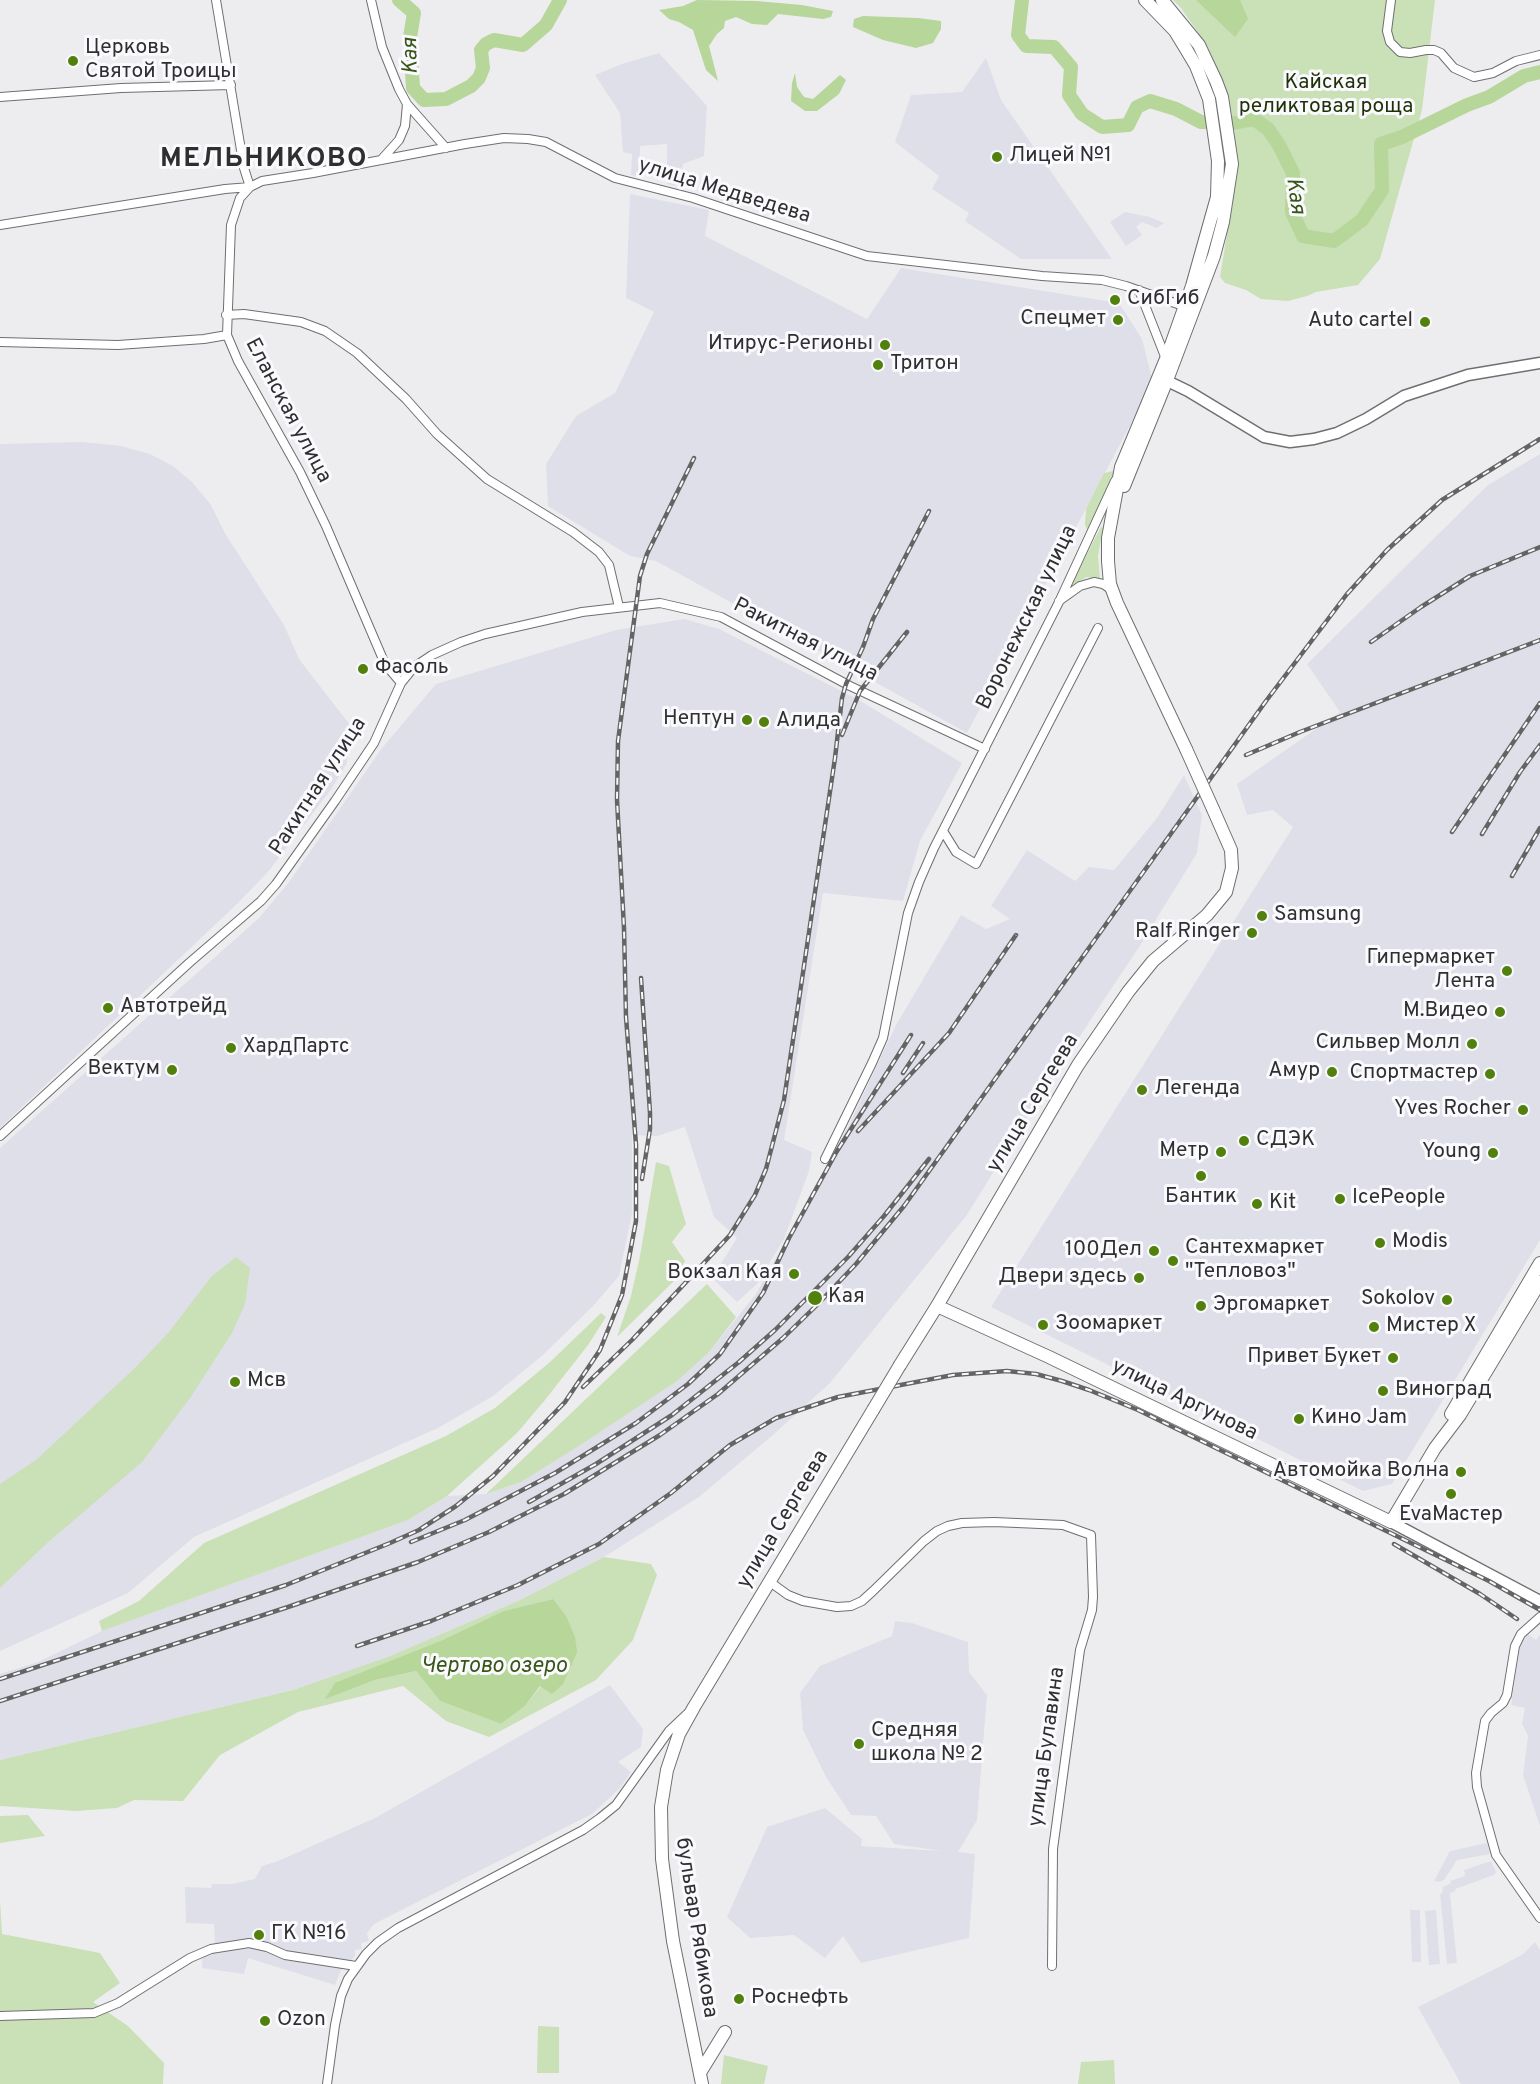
<!DOCTYPE html>
<html>
<head>
<meta charset="utf-8">
<style>
  body { margin:0 }
  canvas { display:block; background:#ededf0 }
</style>
</head>
<body>
<canvas width="1540" height="2084"></canvas>
<script>
const context = document.querySelector('canvas').getContext('2d');
context.lineJoin = 'round';
function fill(path, color) {
  context.fillStyle = color;
  context.fill(path, 'evenodd');
}
function shape(rows) {
  const path = new Path2D();
  for (const r of rows) {
    path.moveTo(r[0], r[1]);
    for (let i = 2; i < r.length; i += 2) path.lineTo(r[i], r[i + 1]);
  }
  return path;
}
function trace(path, color, width, dash) {
  context.strokeStyle = color;
  context.lineWidth = width;
  context.lineCap = dash ? 'butt' : 'round';
  context.setLineDash(dash || []);
  context.stroke(path);
}
function drawText(font, color, halo, rows, align = 'center') {
  context.font = font + ' Overpass,sans-serif';
  context.lineWidth = 6;
  context.setLineDash([]);
  context.textBaseline = 'middle';
  context.strokeStyle = halo;
  context.fillStyle = color;
  for (const [text, x, y, turn = 0] of rows) {
    context.save();
    context.translate(x, y);
    context.rotate((+turn || 0) * Math.PI / 180);
    context.textAlign = isNaN(turn) ? turn : align;
    if (halo) context.strokeText(text, 0, 0);
    context.fillText(text, 0, 0);
    context.restore();
  }
}
const built = shape([
  [659,53,707,106,704,156,683,164,676,186,667,184,667,144,640,146,639,177,631,175,632,154,623,152,620,113,595,75,622,64],
  [986,58,1001,100,1112,259,1021,259,965,221,969,213,932,189,939,176,895,142,911,95,962,92],
  [630,194,709,210,705,236,867,319,901,268,1119,303,1142,339,1153,382,967,733,656,561,630,556,548,506,546,464,576,416,615,393,654,312,626,298],
  [1125,212,1150,217,1164,223,1157,228,1142,222,1136,227,1142,235,1126,246,1110,222],
  [83,442,121,446,150,454,173,466,192,482,211,505,226,535,284,625,299,659,350,725,347,763,332,788,268,872,238,903,0,1128,0,444],
  [1540,454,1540,1240,1392,1484,1363,1491,991,1307,1293,827,1273,810,1247,815,1237,784,1340,712,1307,664,1488,485],
  [684,619,719,629,859,700,962,763,920,841,903,901,823,893,784,1140,812,1152,809,1171,784,1239,757,1284,737,1302,712,1278,737,1238,714,1217,685,1127,657,1136,632,1135,632,1213,619,1276,593,1306,544,1354,493,1396,438,1428,194,1537,128,1593,0,1651,0,1148,259,918,289,882,382,748,436,684,616,630],
  [1184,775,1202,815,1197,853,1141,944,1039,1098,967,1215,830,1383,773,1435,699,1497,604,1557,518,1601,390,1656,293,1690,0,1760,0,1674,38,1662,102,1631,408,1520,447,1496,486,1494,521,1482,710,1351,756,1294,849,1125,896,1025,961,915,986,929,1010,919,991,906,1027,850,1075,881,1089,867,1114,870,1157,818],
  [895,1621,912,1623,968,1642,969,1672,987,1695,977,1820,958,1852,975,1854,969,1938,861,1963,843,1936,825,1958,794,1935,750,1938,727,1917,767,1827,825,1808,862,1839,861,1846,942,1851,894,1844,876,1816,851,1815,826,1777,803,1730,800,1693,820,1666,892,1636],
  [1528,1634,1536,1640,1540,1635,1540,1826,1523,1775,1528,1736,1522,1724,1525,1708,1511,1705,1520,1646],
  [610,1685,643,1729,641,1747,618,1762,631,1772,620,1788,592,1814,374,1924,367,1933,369,1941,361,1943,362,1949,355,1950,355,1956,341,1970,335,1985,248,1958,244,1974,202,1968,203,1947,215,1944,214,1924,186,1923,185,1887,211,1888,212,1884,232,1884,255,1879,262,1866,278,1861,375,1818],
  [1487,1843,1490,1854,1457,1860,1444,1880,1440,1882,1434,1881,1450,1851],
  [1491,1861,1496,1872,1494,1875,1455,1889,1456,1891,1450,1893,1457,1963,1447,1964,1440,1894,1442,1893,1443,1887,1451,1883,1450,1881,1465,1876,1464,1870],
  [1410,1910,1420,1910,1421,1962,1412,1962],
  [1436,1910,1440,1964,1429,1965,1425,1911],
  [1535,1942,1540,1950,1540,2084,1461,2084,1418,2007,1501,1966,1523,1954]
]);
const green = shape([
  [1173,0,1435,0,1422,110,1380,259,1358,285,1316,292,1307,296,1288,301,1261,299,1246,290,1225,283,1220,277,1237,173,1234,123,1224,85,1208,47,1181,8],
  [1113,471,1113,478,1088,532,1085,525,1086,509,1104,473],
  [1101,527,1103,528,1098,556,1100,579,1087,577,1070,586],
  [656,1162,669,1166,686,1224,672,1242,685,1261,676,1279,617,1337,631,1296,640,1256],
  [236,1257,250,1268,245,1304,232,1333,190,1398,142,1462,46,1544,0,1588,0,1484,36,1460,135,1368,169,1332,211,1277],
  [707,1284,736,1317,710,1351,677,1381,577,1447,521,1482,486,1494],
  [601,1313,606,1317,588,1345,545,1400,517,1433,447,1496,408,1520,102,1631,99,1621,139,1601,204,1543,446,1436,495,1408,550,1362],
  [604,1557,651,1564,657,1575,633,1640,596,1680,489,1737,446,1721,403,1686,298,1712,220,1755,183,1801,134,1800,117,1808,76,1811,0,1806,0,1760,293,1690,390,1656,518,1601],
  [553,1599,541,1686,525,1706,501,1724,440,1701,416,1671,375,1680,326,1698,505,1611],
  [28,1815,45,1836,0,1843,0,1816],
  [0,1900,2,1934,100,1953,120,1983,93,2002,128,2026,164,2063,163,2084,0,2084],
  [538,2026,559,2027,559,2073,537,2073],
  [724,2055,768,2066,764,2084,721,2084],
  [1114,2060,1115,2084,1078,2084,1081,2062]
]);
const water = shape([
  [697,0,756,1,802,5,833,11,831,17,823,19,778,14,767,25,752,24,736,17,725,21,724,28,717,34,709,46,718,81,706,70,693,30,679,22,669,19,659,10,683,6],
  [1196,0,1240,0,1248,19,1235,37],
  [863,16,918,18,941,21,941,29,933,43,916,48,883,40,853,27,854,19],
  [795,73,797,87,804,97,813,99,840,75,846,80,839,94,817,111,805,111,791,101,792,83],
  [553,1599,566,1616,575,1637,577,1652,563,1684,552,1694,540,1686,525,1706,501,1724,440,1701,416,1671,375,1680,325,1699,335,1683,443,1640,504,1611]
]);
const river = shape([
  [399,0,414,13,410,37,413,88,424,100,446,99,471,86,479,78,483,68,481,50,486,44,494,40,523,45,546,25,560,0],
  [1022,0,1018,35,1026,46,1054,47,1071,67,1069,95,1082,114,1102,127,1128,125,1137,107,1150,101,1176,109,1201,122,1234,123,1254,119,1268,129,1279,145,1293,173,1292,212,1303,236,1334,241,1362,220,1382,190,1381,144,1402,137,1467,105,1489,97,1524,76,1540,72]
]);
const minor = shape([
  [216,0,244,168,250,187],
  [371,0,382,47,399,89,407,104,446,148],
  [1391,0,1387,31,1390,42,1400,52,1410,53,1426,50,1434,50,1441,53,1454,68,1474,77,1493,73,1516,61,1540,55],
  [0,97,121,88,231,85],
  [381,160,399,140,405,126,407,104],
  [250,187,240,198,231,225,227,335,238,361,300,472,326,526,385,664,401,683],
  [0,225,225,189,250,187,262,181,313,173,465,144,504,138,528,139,546,142,615,178,693,198,867,256,1042,276,1102,280,1126,286,1189,308],
  [1139,290,1166,359],
  [226,315,244,314,301,322,325,331,357,353,406,399,437,434,487,479,573,532,599,552,609,565,619,607],
  [0,342,118,345,204,339,227,335],
  [1059,601,1080,586,1094,582,1103,584,1112,590],
  [943,831,956,852,976,864,1098,628],
  [0,1136,189,963,261,901,276,884,335,801,374,743,401,683,414,667,432,655,461,642,485,634,582,612,660,603,721,617,850,686,985,749],
  [825,1159,872,1063,883,1038,908,913,919,882,934,848,1059,602,1115,481],
  [770,1582,788,1595,803,1601,837,1607,851,1606,862,1601,873,1591,924,1541,937,1531,948,1526,962,1523,994,1522,1063,1525,1091,1535,1093,1597,1092,1610,1080,1650,1053,1849,1052,1966],
  [1540,1617,1521,1634,1515,1646,1507,1695,1503,1703,1491,1713,1485,1721,1476,1773,1477,1787,1496,1855,1540,1918],
  [0,2016,94,2013,118,2003,190,1958,211,1949,249,1943,267,1947,285,1955,356,1966],
  [327,2084,335,2025,341,1996,348,1979,366,1954,378,1942,398,1928,583,1830,600,1818,616,1805,669,1731,687,1714]
]);
const tertiary = shape([
  [1161,378,1188,391,1264,437,1290,442,1314,439,1337,433,1366,419,1404,396,1468,375,1540,363],
  [1391,1522,1540,1601]
]);
const primary = shape([
  [1145,0,1175,31,1186,49,1196,66,1209,99,1218,161,1217,197,1192,286,1166,359,1121,467,1108,538,1108,561,1110,584,1117,603,1186,749],
  [1124,486,1167,380,1214,256,1223,222,1232,164,1222,97,1216,81,1199,45,1162,0],
  [937,1306,1049,1357,1391,1522,1435,1448,1460,1415,1540,1282],
  [900,1365,937,1306,1078,1065,1128,992,1153,961,1207,915,1226,892,1232,868,1231,850,1213,809],
  [1451,1414,1540,1263],
  [701,2071,725,2032],
  [702,2084,673,1941,662,1859,661,1807,667,1770,679,1734,694,1707,873,1410]
]);
const rail = shape([
  [1371,642,1421,607,1470,576,1540,547],
  [842,735,860,691,907,632],
  [1246,755,1300,732,1540,640],
  [1452,832,1540,703],
  [1482,834,1520,772,1540,745],
  [1512,876,1540,828],
  [641,978,650,1113,650,1129,642,1179],
  [903,1073,923,1043],
  [858,1131,949,1033,1016,935],
  [583,1387,632,1340,730,1235,755,1195,766,1169,784,1100,835,758,842,698,846,684,863,647,873,619,929,511],
  [529,1502,596,1464,672,1415,739,1362,775,1330,848,1257,884,1216,929,1159],
  [411,1542,465,1520,555,1473,636,1423,688,1384,720,1354,763,1293,789,1238,837,1151,911,1035],
  [1394,1544,1480,1594,1517,1619],
  [357,1646,431,1621,518,1585,599,1544,671,1493,730,1445,776,1418,838,1397,953,1375,1007,1371,1036,1374,1062,1381,1089,1390,1138,1410,1489,1581,1540,1610],
  [0,1679,286,1585,390,1543,419,1530,456,1506,493,1476,565,1402,600,1350,622,1295,636,1221,636,1145,626,1017,624,928,617,800,618,741,640,576,647,554,694,458],
  [0,1701,288,1607,418,1562,489,1532,564,1494,660,1435,718,1394,783,1338,818,1304,856,1264,904,1206,1266,701,1347,594,1387,550,1442,500,1540,439]
]);
const primaryBridge = shape([
  [1186,749,1213,809],
  [873,1410,900,1365]
]);
const markers = [
  [73,61,6,"#51800c"],
  [997,157,6,"#51800c"],
  [1115,300,6,"#51800c"],
  [1118,320,6,"#51800c"],
  [1425,322,6,"#51800c"],
  [885,345,6,"#51800c"],
  [878,365,6,"#51800c"],
  [363,669,6,"#51800c"],
  [747,720,6,"#51800c"],
  [764,722,6,"#51800c"],
  [1262,916,6,"#51800c"],
  [1252,933,6,"#51800c"],
  [1507,971,6,"#51800c"],
  [108,1008,6,"#51800c"],
  [1500,1012,6,"#51800c"],
  [1472,1044,6,"#51800c"],
  [231,1048,6,"#51800c"],
  [172,1070,6,"#51800c"],
  [1332,1072,6,"#51800c"],
  [1490,1074,6,"#51800c"],
  [1142,1090,6,"#51800c"],
  [1523,1110,6,"#51800c"],
  [1244,1141,6,"#51800c"],
  [1221,1152,6,"#51800c"],
  [1493,1153,6,"#51800c"],
  [1201,1176,6,"#51800c"],
  [1340,1199,6,"#51800c"],
  [1257,1204,6,"#51800c"],
  [1380,1243,6,"#51800c"],
  [1154,1251,6,"#51800c"],
  [1173,1261,6,"#51800c"],
  [794,1274,6,"#51800c"],
  [1139,1278,6,"#51800c"],
  [815,1298,8,"#51800c"],
  [1447,1300,6,"#51800c"],
  [1201,1306,6,"#51800c"],
  [1043,1325,6,"#51800c"],
  [1374,1327,6,"#51800c"],
  [1393,1358,6,"#51800c"],
  [235,1382,6,"#51800c"],
  [1383,1391,6,"#51800c"],
  [1299,1419,6,"#51800c"],
  [1461,1472,6,"#51800c"],
  [1451,1494,6,"#51800c"],
  [859,1744,6,"#51800c"],
  [259,1935,6,"#51800c"],
  [739,1999,6,"#51800c"],
  [265,2021,6,"#51800c"]
];
const poiNames = [
  ["Церковь",85,49],
  ["Святой Троицы",85,73],
  ["Лицей №1",1009,157],
  ["СибГиб",1127,300],
  ["Спецмет",1106,320,"right"],
  ["Auto cartel",1413,322,"right"],
  ["Итирус-Регионы",873,345,"right"],
  ["Тритон",890,365],
  ["Фасоль",375,669],
  ["Нептун",735,720,"right"],
  ["Алида",776,722],
  ["Samsung",1274,916],
  ["Ralf Ringer",1240,933,"right"],
  ["Гипермаркет",1495,959,"right"],
  ["Лента",1495,983,"right"],
  ["Автотрейд",120,1008],
  ["М.Видео",1488,1012,"right"],
  ["Сильвер Молл",1460,1044,"right"],
  ["ХардПартс",243,1048],
  ["Вектум",160,1070,"right"],
  ["Амур",1320,1072,"right"],
  ["Спортмастер",1478,1074,"right"],
  ["Легенда",1154,1090],
  ["Yves Rocher",1511,1110,"right"],
  ["СДЭК",1256,1141],
  ["Метр",1209,1152,"right"],
  ["Young",1481,1153,"right"],
  ["Бантик",1201,1198,"center"],
  ["IcePeople",1352,1199],
  ["Kit",1269,1204],
  ["Modis",1392,1243],
  ["Сантехмаркет",1185,1249],
  ["\"Тепловоз\"",1185,1273],
  ["100Дел",1142,1251,"right"],
  ["Вокзал Кая",782,1274,"right"],
  ["Двери здесь",1127,1278,"right"],
  ["Кая",828,1298],
  ["Sokolov",1435,1300,"right"],
  ["Эргомаркет",1213,1306],
  ["Зоомаркет",1055,1325],
  ["Мистер Х",1386,1327],
  ["Привет Букет",1381,1358,"right"],
  ["Мсв",247,1382],
  ["Виноград",1395,1391],
  ["Кино Jam",1311,1419],
  ["Автомойка Волна",1449,1472,"right"],
  ["EvaМастер",1451,1516,"center"],
  ["Средняя",871,1732],
  ["школа № 2",871,1756],
  ["ГК №16",271,1935],
  ["Роснефть",751,1999],
  ["Ozon",277,2021]
];
const parkNames = [
  ["Кайская",1326,84],
  ["реликтовая роща",1326,108]
];
const streetNames = [
  ["улица Медведева",724,192,17],
  ["Еланская улица",287,411,62],
  ["Воронежская улица",1028,618,-64],
  ["Ракитная улица",805,641,27],
  ["Ракитная улица",319,787,-57],
  ["улица Сергеева",1034,1104,-59],
  ["улица Аргунова",1184,1401,26],
  ["улица Сергеева",784,1520,-59],
  ["улица Булавина",1048,1747,-82],
  ["бульвар Рябикова",695,1928,81]
];
const waterNames = [
  ["Кая",412,56,-91],
  ["Кая",1294,196,82],
  ["Чертово озеро",494,1668]
];
const districtNames = [
  ["МЕЛЬНИКОВО",264,161]
];
fill(built, '#dfdfe9');
fill(green, '#cae0b7');
fill(water, '#b6d69a');
trace(river, '#b6d69a', 14);
trace(minor, '#6f6f72', 10);
trace(tertiary, '#6f6f72', 13);
trace(primary, '#6f6f72', 14);
trace(minor, '#fff', 8);
trace(tertiary, '#fff', 10);
trace(primary, '#fff', 12);
trace(rail, '#646465', 4.5);
trace(rail, '#fafafe', 2, [7]);
trace(primaryBridge, '#6f6f72', 14, []);
trace(primaryBridge, '#fff', 12);
for (const [x, y, r, color] of markers) {
  const dot = new Path2D();
  dot.arc(x, y, r, 0, 2 * Math.PI);
  context.fillStyle = color;
  context.fill(dot);
  trace(dot, '#fafafe', 2);
}
drawText('21px', '#2f2f30', '#fafafe', poiNames, 'left');
drawText('21px', '#1f3207', '#fafafe', parkNames);
drawText('21px', '#2f2f30', '#fafafe', streetNames);
drawText('italic 22px', '#395619', '#fafafe', waterNames);
context.letterSpacing = '1.5px';
drawText('bold 27px', '#2f2f30', '#fafafe', districtNames);
context.letterSpacing = '0px';
</script>
</body>
</html>
